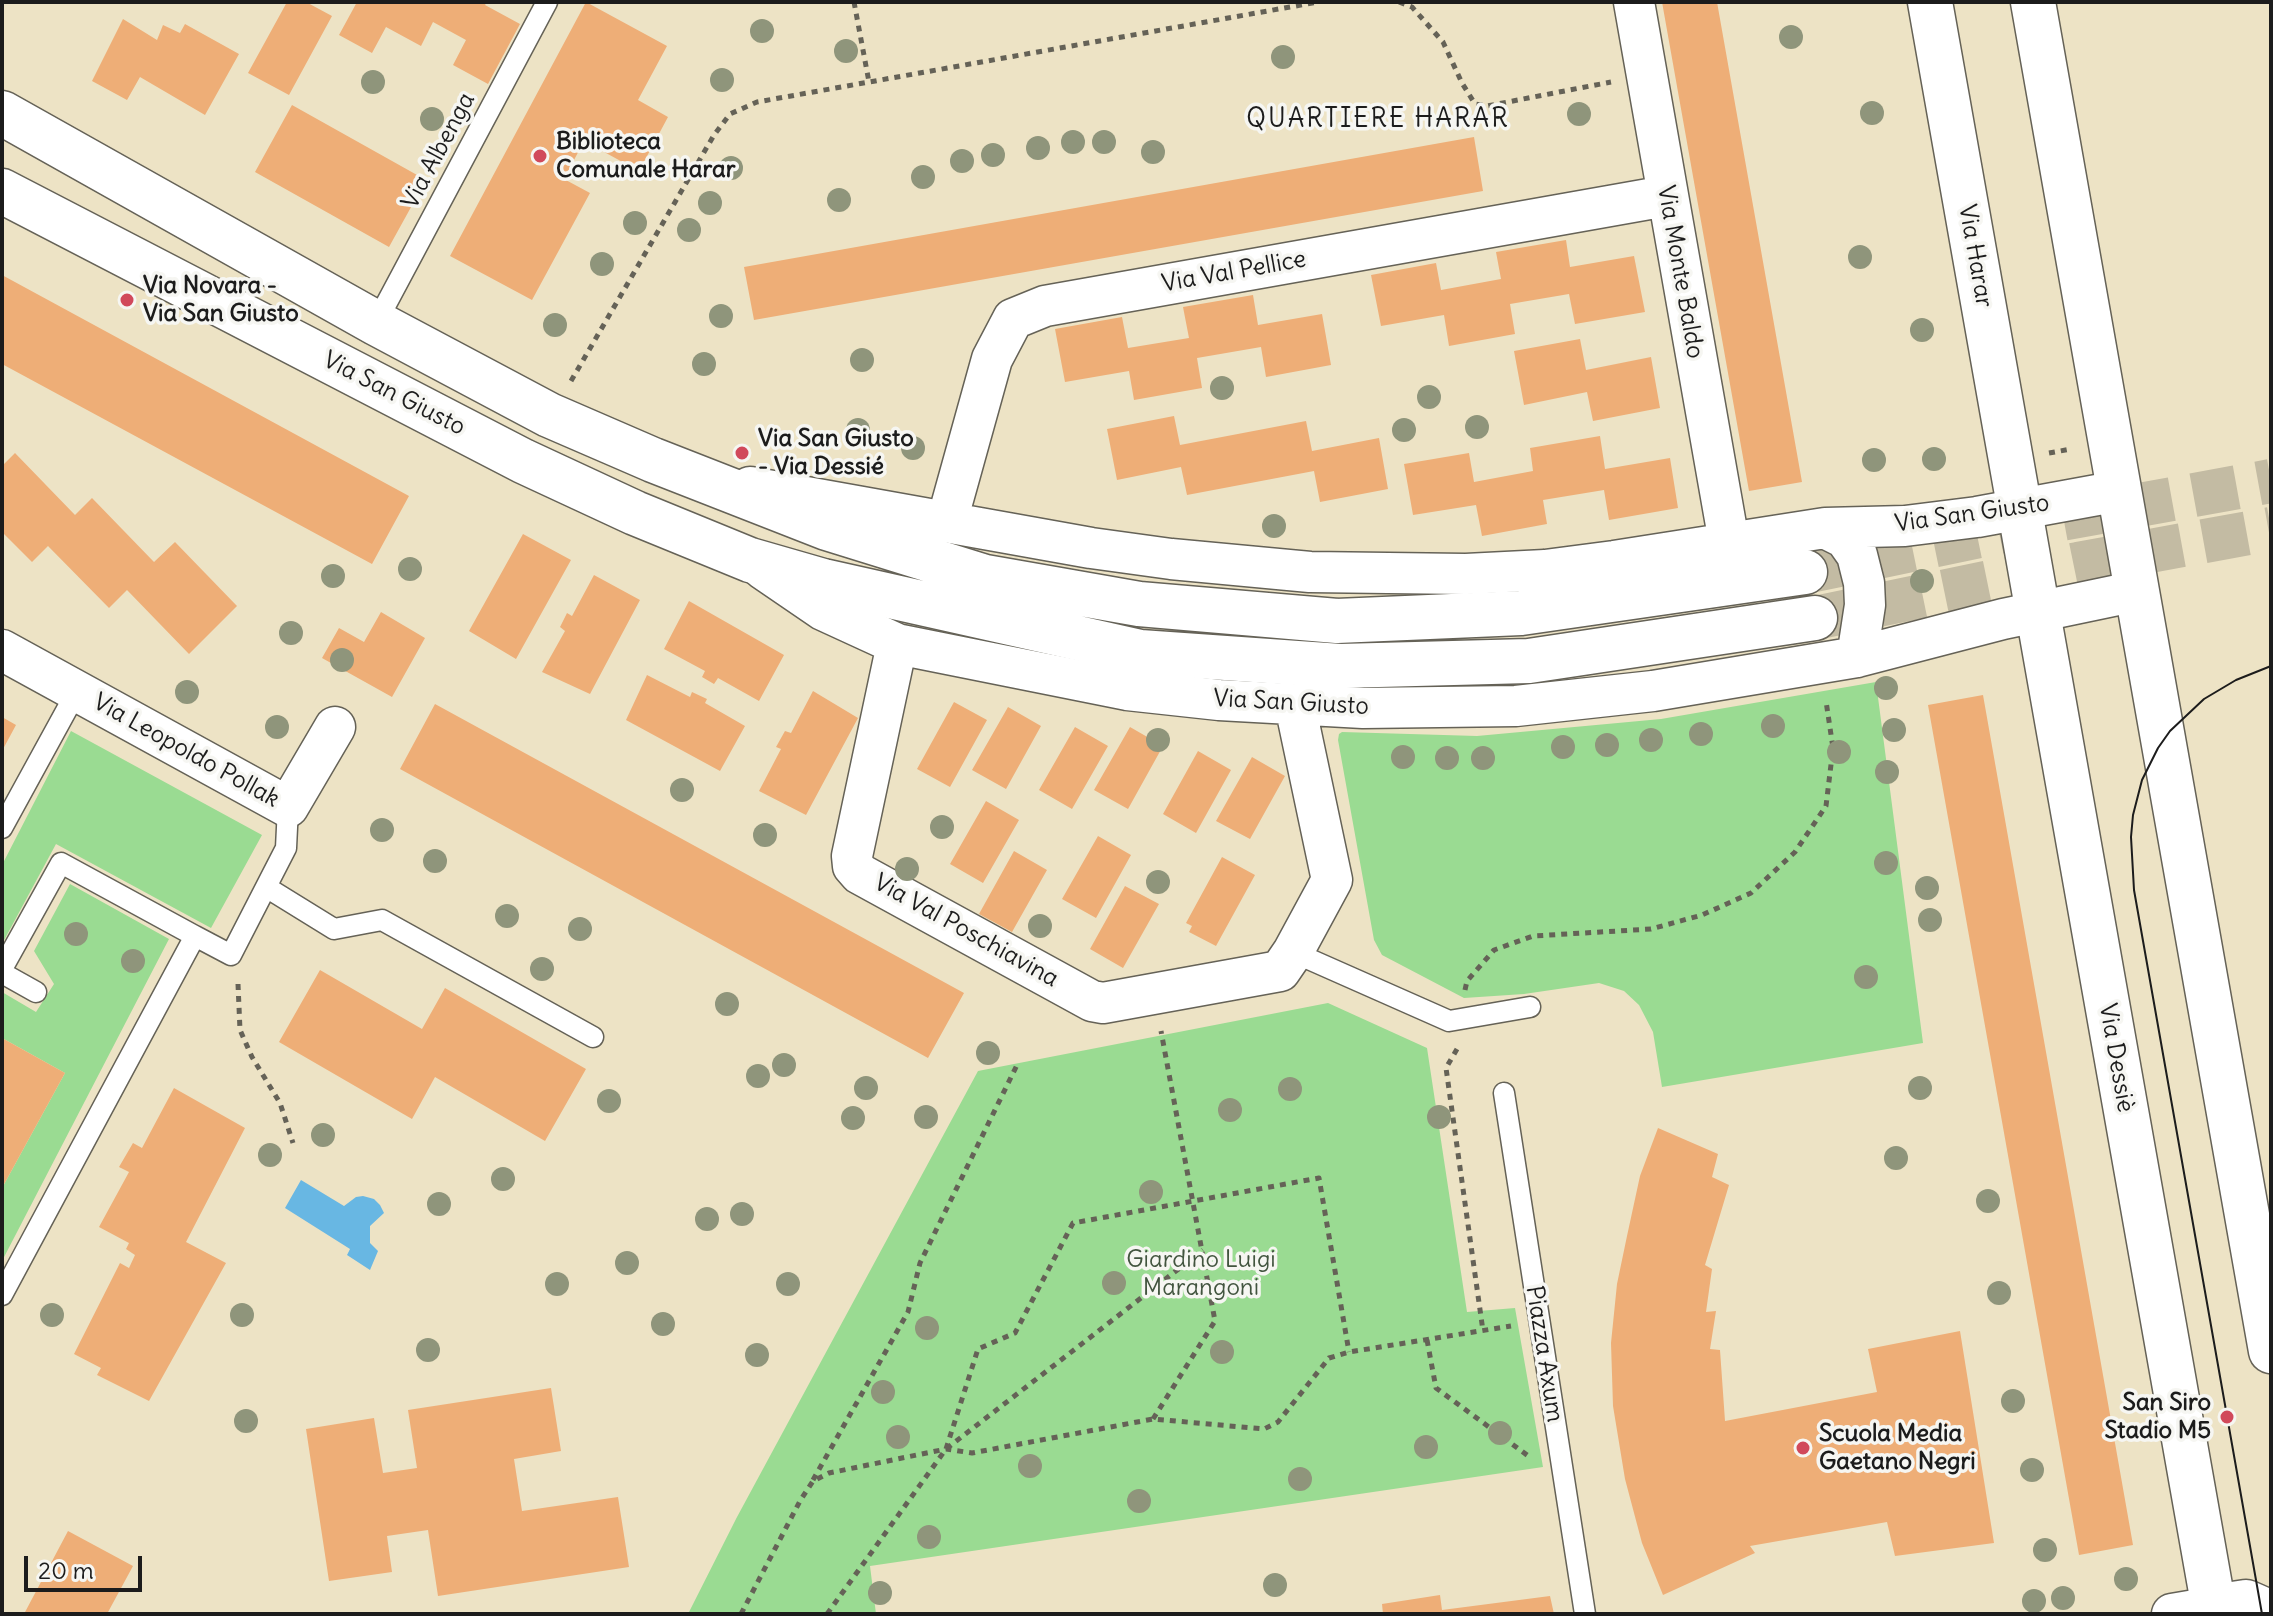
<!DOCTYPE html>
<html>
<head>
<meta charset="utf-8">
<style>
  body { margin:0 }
  #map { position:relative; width:2273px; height:1616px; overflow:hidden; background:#ede3c5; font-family:Delius,sans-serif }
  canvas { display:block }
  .frame { position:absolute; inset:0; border:4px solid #1c1c1c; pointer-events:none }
  .scale { position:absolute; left:24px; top:1556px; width:118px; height:36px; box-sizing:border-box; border:4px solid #1c1c1c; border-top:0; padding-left:10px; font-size:24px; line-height:28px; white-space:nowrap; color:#1c1c1c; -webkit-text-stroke:6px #f6f6f2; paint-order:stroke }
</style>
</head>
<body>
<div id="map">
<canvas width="2273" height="1616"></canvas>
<div class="frame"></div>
<div class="scale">20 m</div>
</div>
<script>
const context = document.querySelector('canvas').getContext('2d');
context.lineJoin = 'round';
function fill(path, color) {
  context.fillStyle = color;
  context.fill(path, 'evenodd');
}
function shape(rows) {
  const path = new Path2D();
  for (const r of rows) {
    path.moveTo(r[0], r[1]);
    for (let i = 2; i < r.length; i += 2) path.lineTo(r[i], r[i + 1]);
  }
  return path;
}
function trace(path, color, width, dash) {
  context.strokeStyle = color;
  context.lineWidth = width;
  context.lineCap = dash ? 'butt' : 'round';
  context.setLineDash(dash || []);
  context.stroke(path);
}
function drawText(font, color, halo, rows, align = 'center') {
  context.font = font + ' Delius,sans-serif';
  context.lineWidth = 7;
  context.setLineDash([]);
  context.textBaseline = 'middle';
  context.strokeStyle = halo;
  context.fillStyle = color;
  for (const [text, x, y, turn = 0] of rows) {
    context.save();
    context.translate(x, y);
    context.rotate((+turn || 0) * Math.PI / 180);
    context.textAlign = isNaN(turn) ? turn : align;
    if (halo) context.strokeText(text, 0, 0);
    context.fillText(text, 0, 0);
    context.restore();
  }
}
const green = shape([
  [1876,682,1923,1043,1662,1087,1653,1032,1639,1005,1624,991,1599,983,1524,994,1464,998,1382,955,1374,940,1338,740,1339,734,1342,732,1477,736,1661,719],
  [71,731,262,835,211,928,56,844,2,944,2,865],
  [70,884,169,939,2,1261,2,1188,65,1073,2,1038,2,992,36,1012,54,984,34,951],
  [1328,1003,1427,1048,1467,1312,1515,1308,1543,1467,870,1566,876,1614,688,1614,737,1517,978,1071]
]);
const water = shape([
  [301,1180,344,1206,356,1197,363,1196,374,1199,380,1205,384,1213,370,1226,370,1243,378,1251,370,1270,347,1255,350,1249,285,1208]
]);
const building = shape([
  [287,2,306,2,332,16,289,95,248,73],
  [357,2,487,2,485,5,520,24,488,84,453,65,466,40,433,22,421,46,386,27,372,53,339,35],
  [586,2,667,46,638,100,668,117,639,171,584,141,564,179,590,193,532,300,450,256],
  [1662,2,1717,2,1802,482,1749,491],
  [123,19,157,40,163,25,180,33,185,24,239,54,205,115,140,77,127,100,92,81],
  [292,105,426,180,389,247,255,172],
  [1474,137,1483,191,754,320,744,267],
  [1566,240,1570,267,1634,256,1645,312,1575,324,1569,294,1510,304,1515,334,1449,346,1444,315,1381,326,1371,275,1436,263,1441,290,1501,279,1496,252],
  [2,275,409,496,372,564,2,364],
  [1253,295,1258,325,1322,314,1331,365,1266,377,1261,347,1197,358,1202,388,1134,400,1129,371,1065,382,1055,329,1122,317,1128,348,1189,338,1183,307],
  [1580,339,1586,370,1651,357,1660,408,1593,421,1587,392,1524,405,1514,351],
  [1174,416,1180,445,1306,421,1312,451,1379,438,1388,489,1320,502,1314,471,1187,495,1181,467,1117,480,1107,429],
  [1600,436,1605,469,1670,458,1678,508,1609,520,1604,490,1543,500,1547,524,1482,536,1476,505,1413,515,1404,464,1469,453,1474,482,1533,471,1530,448],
  [15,453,75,515,92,498,154,562,175,542,237,606,189,654,127,590,109,608,48,546,32,562,2,532,2,466],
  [523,534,571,560,516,659,469,631],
  [594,575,640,600,590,694,542,672,565,631,560,627,567,613,572,616],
  [689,601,784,655,759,701,718,678,714,684,702,677,705,671,664,649],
  [381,612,425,638,392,697,322,658,339,628,364,642],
  [647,675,690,697,692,692,707,699,705,703,745,726,720,771,626,720],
  [813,691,858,718,806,815,759,791,781,749,776,747,785,731,791,733],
  [1983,695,2133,1545,2079,1555,1928,705],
  [954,702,987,720,950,787,917,769],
  [435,704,964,993,928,1058,400,769],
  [1008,707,1041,726,1006,789,972,770],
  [2,717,16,725,2,751],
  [1075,727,1108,746,1072,809,1039,790],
  [1130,727,1163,746,1128,809,1094,790],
  [1198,751,1231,770,1196,833,1163,814],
  [1252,757,1285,776,1250,839,1216,821],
  [986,801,1019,820,983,883,950,864],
  [1098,836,1131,855,1096,918,1062,899],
  [1014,851,1047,870,1012,932,979,914],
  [1222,857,1255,875,1216,946,1189,932,1192,926,1186,923],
  [1125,886,1159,904,1123,968,1090,949],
  [320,970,422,1029,445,988,586,1069,545,1141,435,1077,412,1119,279,1042],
  [2,1038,65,1073,2,1188],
  [174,1088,245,1128,186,1242,226,1263,149,1401,97,1375,101,1368,74,1354,120,1263,129,1268,135,1255,126,1249,129,1243,99,1227,129,1172,119,1167,133,1143,142,1148],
  [1658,1128,1718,1154,1712,1177,1729,1185,1705,1265,1712,1269,1706,1312,1716,1311,1710,1349,1720,1350,1725,1421,1877,1392,1868,1349,1960,1331,1994,1543,1895,1556,1887,1522,1750,1546,1755,1553,1663,1595,1642,1543,1625,1479,1613,1406,1611,1343,1617,1284,1627,1236,1640,1176],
  [551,1388,561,1451,514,1459,522,1511,618,1497,629,1567,438,1596,428,1530,387,1536,392,1572,329,1581,306,1429,374,1418,383,1473,417,1468,408,1410],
  [68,1531,133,1566,107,1614,24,1614],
  [1440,1595,1442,1610,1550,1596,1554,1614,1383,1614,1382,1604]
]);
const secondaryTunnel = shape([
  [1805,572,2062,519,2271,481],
  [1815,618,2078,564,2271,529]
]);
const path = shape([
  [854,2,869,82],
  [1399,2,1412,7,1443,42,1462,83,1475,104,1487,106,1611,82],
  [571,381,714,135,730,114,757,102,1318,2],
  [2049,453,2071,449],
  [238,984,240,1030,252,1057,280,1103,293,1143],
  [1465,990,1467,981,1494,950,1533,936,1651,929,1702,915,1751,893,1795,852,1826,806,1833,748,1826,701],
  [1457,1049,1446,1068,1483,1331],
  [1427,1340,1436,1388,1531,1458],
  [1153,1419,1215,1321,1161,1031],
  [946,1449,978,1349,1015,1333,1073,1223,1319,1178,1349,1352],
  [813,1480,908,1312,920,1263,1018,1063],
  [741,1614,800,1501,813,1481,829,1473,946,1449,972,1453,1153,1419,1264,1429,1278,1422,1329,1358,1349,1352,1511,1326],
  [827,1614,946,1449,1203,1250]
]);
const lane = shape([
  [376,323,547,2],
  [2,828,77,691],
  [266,887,334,929,382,920,593,1037],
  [1293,952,1449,1021,1530,1007],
  [2,969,61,863,195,936],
  [2,973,36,992],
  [1504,1093,1585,1614],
  [2,1295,195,936,231,955,286,848,288,807]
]);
const street = shape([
  [1634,2,1729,542],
  [750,487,1091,548,1171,559,1310,572,1466,574,1545,570,1614,561,1825,528,1905,526,1977,517,2119,491],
  [947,521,992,359,1013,319,1045,306,1666,196],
  [1825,528,1845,538,1857,555,1864,583,1865,605,1857,657],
  [763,569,823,610,897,644,1127,690,1219,700,1363,708,1516,706,1653,691,1857,657,2003,619,2137,591],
  [897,644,852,856,853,866,860,874,1092,1001,1103,1003,1280,971,1293,952,1332,880,1295,705],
  [2,650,288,807,335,727],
  [2172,1614,2213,1607]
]);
const secondary = shape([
  [2,113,376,323,549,415,653,460,827,528,985,577,1139,604,1337,621,1521,613,1805,572],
  [2,191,523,461,635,513,750,560,823,581,1140,652,1340,666,1529,661,1815,618]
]);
const primary = shape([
  [1930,2,2215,1614],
  [2033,2,2271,1351],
  [2213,1607,2246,1602,2271,1613]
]);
const tram = shape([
  [2262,1614,2134,890,2131,837,2133,815,2142,780,2158,748,2170,731,2204,699,2236,680,2271,666]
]);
const trees = [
  [762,31],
  [1791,37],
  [846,51],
  [1283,57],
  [722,80],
  [373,82],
  [1872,113],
  [1579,114],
  [432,119],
  [1073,142],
  [1104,142],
  [1038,148],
  [1153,152],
  [993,155],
  [962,161],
  [731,168],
  [923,177],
  [839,200],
  [710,203],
  [635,223],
  [689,230],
  [1860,257],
  [602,264],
  [721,316],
  [555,325],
  [1922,330],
  [862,360],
  [704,364],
  [1222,388],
  [1429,397],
  [1477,427],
  [858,430],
  [1404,430],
  [913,448],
  [1934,459],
  [1874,460],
  [1274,526],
  [410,569],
  [333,576],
  [1922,581],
  [291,633],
  [342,660],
  [1886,688],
  [187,692],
  [1773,726],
  [277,727],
  [1894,730],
  [1701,734],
  [1158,740],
  [1651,740],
  [1607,745],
  [1563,747],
  [1839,752],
  [1403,757],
  [1447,758],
  [1483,758],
  [1887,772],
  [682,790],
  [942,827],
  [382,830],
  [765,835],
  [435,861],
  [1886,863],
  [907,869],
  [1158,882],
  [1927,888],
  [507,916],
  [1930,920],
  [1040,926],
  [580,929],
  [76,934],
  [133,961],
  [542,969],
  [1866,977],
  [727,1004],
  [988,1053],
  [784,1065],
  [758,1076],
  [866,1088],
  [1920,1088],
  [1290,1089],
  [609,1101],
  [1230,1110],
  [926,1117],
  [1439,1117],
  [853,1118],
  [323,1135],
  [270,1155],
  [1896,1158],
  [503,1179],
  [1151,1192],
  [1988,1201],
  [439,1204],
  [742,1214],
  [707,1219],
  [627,1263],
  [1114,1283],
  [557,1284],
  [788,1284],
  [1999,1293],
  [52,1315],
  [242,1315],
  [663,1324],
  [927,1328],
  [428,1350],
  [1222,1352],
  [757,1355],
  [883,1392],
  [2013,1401],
  [246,1421],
  [1500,1433],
  [898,1437],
  [1426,1447],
  [1030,1466],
  [2032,1470],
  [1300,1479],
  [1139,1501],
  [929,1537],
  [2045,1550],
  [2126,1579],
  [1275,1585],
  [880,1593],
  [2063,1598],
  [2034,1601]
];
const markers = [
  [540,156,8,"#d1495b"],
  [127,300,8,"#d1495b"],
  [742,453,8,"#d1495b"],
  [2227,1417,8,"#d1495b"],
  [1803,1448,8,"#d1495b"]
];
const poiNames = [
  ["Biblioteca",556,142],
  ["Comunale Harar",556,170],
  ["Via Novara -",143,286],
  ["Via San Giusto",143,314],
  ["Via San Giusto",758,439],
  ["- Via Dessié",758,467],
  ["San Siro",2211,1403,"right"],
  ["Stadio M5",2211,1431,"right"],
  ["Scuola Media",1819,1434],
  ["Gaetano Negri",1819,1462]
];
const streetNames = [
  ["Via Albenga",439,151,-62],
  ["Via Harar",1975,256,80],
  ["Via Val Pellice",1234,272,-10],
  ["Via Monte Baldo",1680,272,80],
  ["Via San Giusto",394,394,27],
  ["Via San Giusto",1972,514,-8],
  ["Via San Giusto",1291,703,3],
  ["Via Leopoldo Pollak",186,751,29],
  ["Via Val Poschiavina",966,931,29],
  ["Via Dessiè",2116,1058,80],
  ["Piazza Axum",1544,1354,81]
];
const parkNames = [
  ["Giardino Luigi",1201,1260],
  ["Marangoni",1201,1288]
];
const neighbourhoodNames = [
  ["QUARTIERE HARAR",1378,120]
];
fill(green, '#9adb92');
fill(water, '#68b7e3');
fill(building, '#eeae77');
trace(secondaryTunnel, '#c3bba3', 44, [44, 22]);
trace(lane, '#656257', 23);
trace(street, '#656257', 43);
trace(secondary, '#656257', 47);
trace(primary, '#656257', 47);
trace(path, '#656257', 5, [6, 6]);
trace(lane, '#fff', 20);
trace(street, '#fff', 40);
trace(secondary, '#fff', 44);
trace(primary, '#fff', 44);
trace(tram, '#1c1c1c', 2);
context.fillStyle = '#8f957b';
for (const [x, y] of trees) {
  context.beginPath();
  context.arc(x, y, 12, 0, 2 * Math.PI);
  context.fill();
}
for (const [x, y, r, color] of markers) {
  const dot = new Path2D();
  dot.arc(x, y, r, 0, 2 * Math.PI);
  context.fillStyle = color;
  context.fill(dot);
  trace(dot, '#f6f6f2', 3);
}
drawText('bold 24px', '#1c1c1c', '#f6f6f2', poiNames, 'left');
drawText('24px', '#1c1c1c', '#f6f6f2', streetNames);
drawText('24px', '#42553f', '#f6f6f2', parkNames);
context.letterSpacing = '2px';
drawText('26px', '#1c1c1c', '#f6f6f2', neighbourhoodNames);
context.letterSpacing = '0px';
</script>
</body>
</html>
